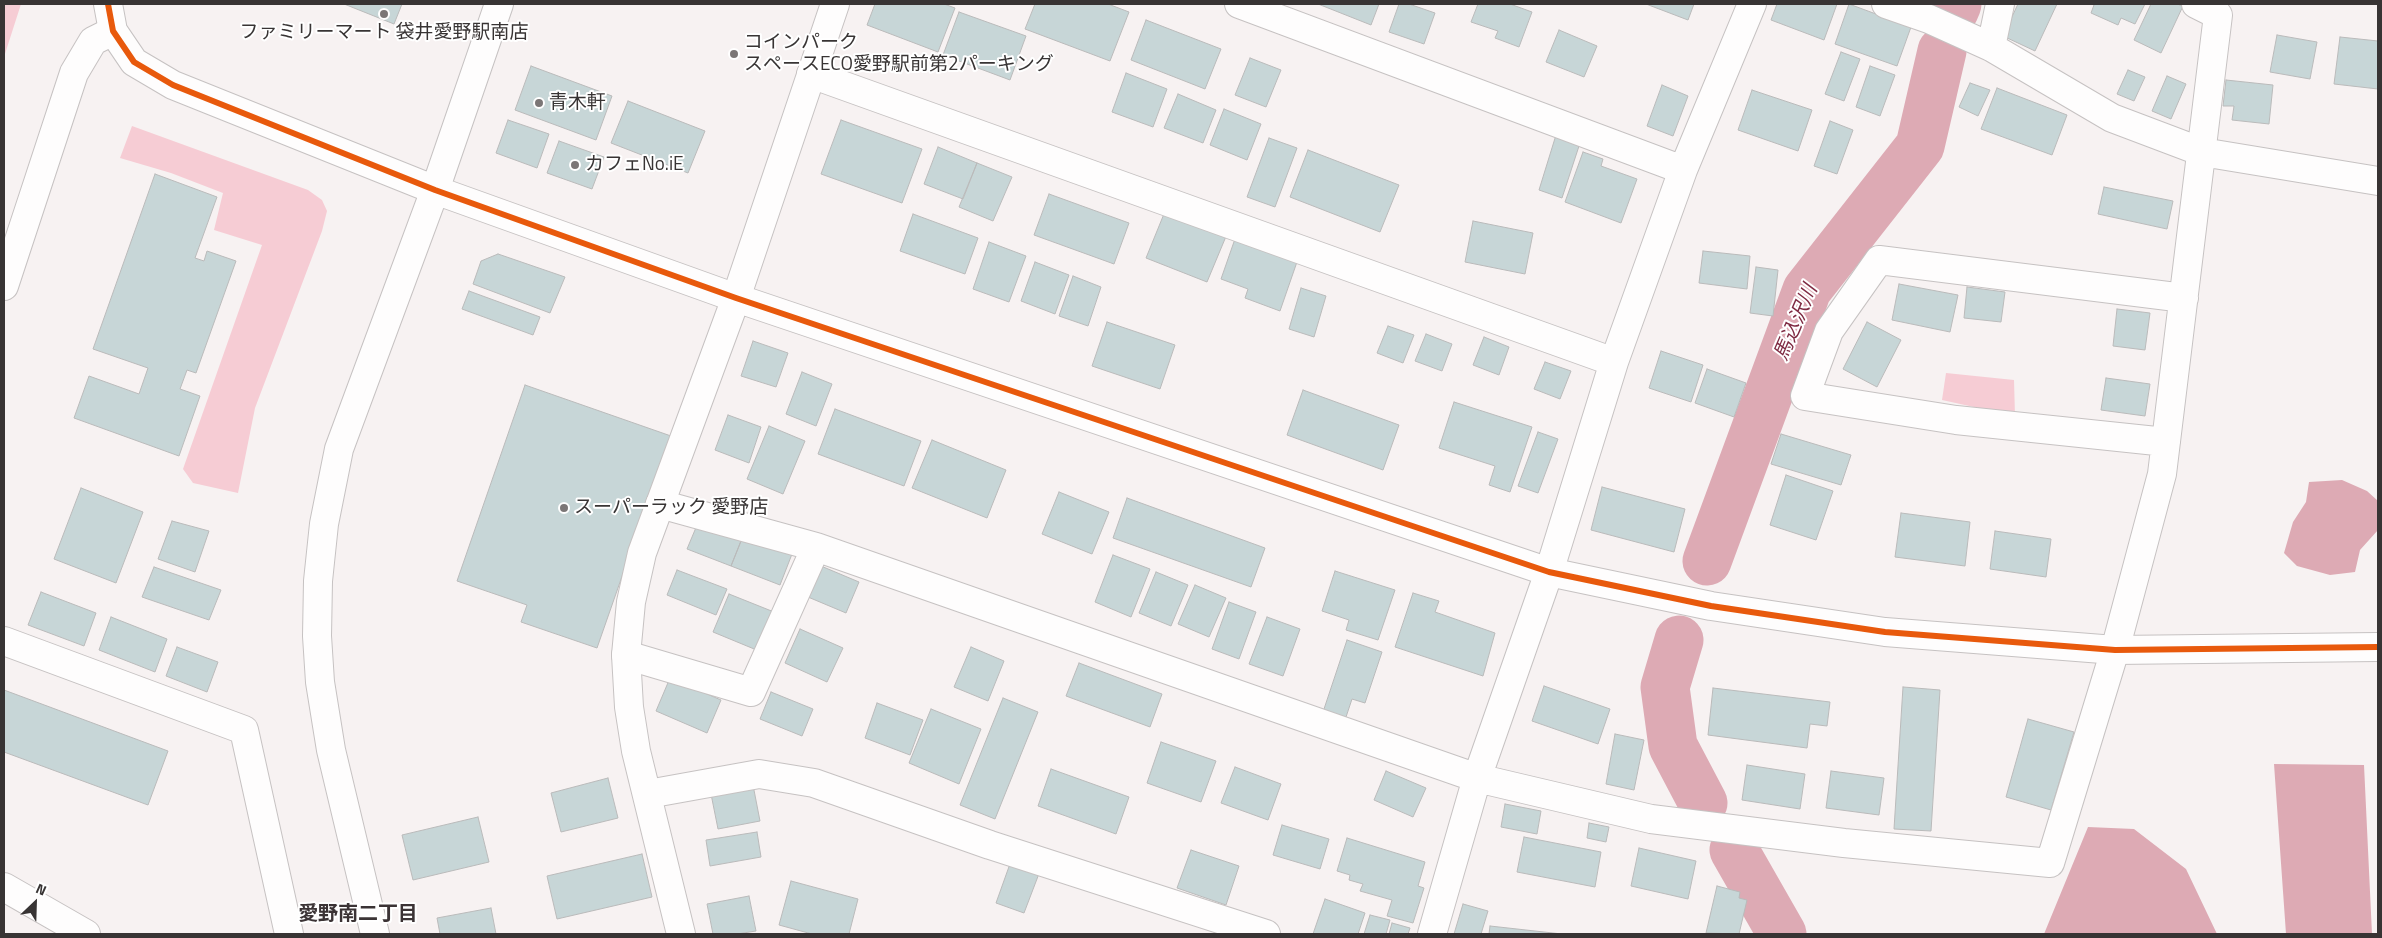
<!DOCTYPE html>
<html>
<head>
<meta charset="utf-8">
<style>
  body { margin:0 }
  #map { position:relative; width:2382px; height:938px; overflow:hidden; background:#f7f2f2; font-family:"Titillium Web",sans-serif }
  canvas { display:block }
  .frame { position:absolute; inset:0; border:5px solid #383434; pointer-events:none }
  .north { position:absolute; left:10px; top:878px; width:50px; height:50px; -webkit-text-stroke:4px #fff; paint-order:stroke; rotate:24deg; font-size:14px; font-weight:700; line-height:20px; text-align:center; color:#383434 }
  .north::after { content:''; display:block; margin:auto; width:18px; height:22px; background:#383434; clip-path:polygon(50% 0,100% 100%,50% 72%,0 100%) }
</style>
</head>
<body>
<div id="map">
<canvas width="2382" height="938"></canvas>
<div class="frame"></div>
<div class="north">N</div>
</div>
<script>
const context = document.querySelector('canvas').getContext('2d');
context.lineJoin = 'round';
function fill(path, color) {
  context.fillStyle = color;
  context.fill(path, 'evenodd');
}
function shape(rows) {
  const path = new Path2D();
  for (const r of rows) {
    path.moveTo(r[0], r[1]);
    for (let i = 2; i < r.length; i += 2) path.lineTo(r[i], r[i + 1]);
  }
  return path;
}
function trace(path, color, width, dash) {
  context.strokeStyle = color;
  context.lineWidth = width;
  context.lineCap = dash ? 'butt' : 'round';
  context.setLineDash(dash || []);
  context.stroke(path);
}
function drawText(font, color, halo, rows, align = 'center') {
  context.font = font + ' "Titillium Web","Noto Sans JP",sans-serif';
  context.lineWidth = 4;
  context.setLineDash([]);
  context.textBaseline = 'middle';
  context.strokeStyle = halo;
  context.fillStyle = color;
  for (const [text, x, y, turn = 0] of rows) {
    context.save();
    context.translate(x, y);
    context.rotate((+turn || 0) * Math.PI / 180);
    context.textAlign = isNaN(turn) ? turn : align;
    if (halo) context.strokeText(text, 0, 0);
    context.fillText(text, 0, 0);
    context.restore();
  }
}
const green = shape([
  [4,4,21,4,4,57],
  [132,126,308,190,322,200,327,211,322,231,255,408,238,493,193,483,183,469,262,245,214,230,223,193,171,173,120,158],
  [1946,373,2014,380,2015,416,1942,400]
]);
const water = shape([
  [2342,480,2367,491,2378,501,2378,530,2360,550,2355,572,2330,575,2297,566,2284,553,2293,522,2306,502,2309,482],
  [2274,764,2364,765,2372,934,2286,934],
  [2088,827,2134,829,2186,869,2217,934,2044,934]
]);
const river = shape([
  [1954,11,1957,4],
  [1707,561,1807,290,1920,146,1942,51],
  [1679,640,1665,687,1673,746,1703,803],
  [1734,850,1782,934]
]);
const building = shape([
  [344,4,402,4,394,24,344,4],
  [875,4,944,4,955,8,938,52,867,25,875,4],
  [1035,4,1108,4,1129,12,1110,61,1025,29,1035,4],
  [1318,4,1379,4,1371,25,1318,4],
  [1399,4,1409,4,1435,13,1424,44,1389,32,1399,4],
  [1478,4,1510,4,1532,12,1519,47,1495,38,1498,31,1471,22,1478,4],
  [1646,4,1694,4,1688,20,1646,4],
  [1777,4,1837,4,1824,40,1771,20,1777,4],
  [1849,4,1911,27,1897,66,1835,44,1849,4],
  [2018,4,2057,4,2035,51,2003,36,2018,4],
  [2091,4,2145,4,2135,24,2121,18,2118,25,2091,13,2094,5,2091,4],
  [2151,4,2177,4,2183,6,2161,53,2134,40,2151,4],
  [959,12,1026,36,1010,80,943,55,959,12],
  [1146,20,1221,49,1205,89,1131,60,1146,20],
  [1559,30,1597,46,1584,77,1546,62,1559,30],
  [2277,35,2317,42,2310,79,2270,72,2277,35],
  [2340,37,2378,41,2378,89,2334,84,2340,37],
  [1841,52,1860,59,1844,101,1825,94,1841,52],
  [1250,58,1281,70,1266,107,1235,95,1250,58],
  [531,66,612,96,596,140,515,110,531,66],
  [1870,66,1895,75,1880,116,1856,107,1870,66],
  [2128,70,2145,77,2134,101,2117,94,2128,70],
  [1126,73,1167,89,1153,127,1112,112,1126,73],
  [2167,76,2186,84,2171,119,2152,111,2167,76],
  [2226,80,2273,85,2269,124,2232,120,2234,106,2223,106,2226,80],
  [1970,83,1990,90,1978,116,1959,107,1970,83],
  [1662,85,1688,96,1673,136,1647,126,1662,85],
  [1997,88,2067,115,2052,155,1981,129,1997,88],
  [1752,90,1812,110,1798,151,1738,130,1752,90],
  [1178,94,1216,110,1203,143,1164,128,1178,94],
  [628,101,705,131,688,173,611,143,628,101],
  [1224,109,1261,124,1247,160,1210,145,1224,109],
  [508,120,549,134,537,168,496,153,508,120],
  [841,120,922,149,902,203,821,174,841,120],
  [1830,121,1853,130,1837,174,1814,166,1830,121],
  [1556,135,1580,143,1562,198,1539,190,1556,135],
  [1269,138,1297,148,1275,207,1247,197,1269,138],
  [559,141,604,157,592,189,547,173,559,141],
  [938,147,977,163,963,199,924,184,938,147],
  [1308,150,1399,185,1380,232,1290,197,1308,150],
  [1583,152,1603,159,1601,166,1637,179,1621,223,1565,202,1583,152],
  [977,163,1012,177,993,221,959,207,977,163],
  [155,174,217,197,195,258,204,261,207,251,236,261,196,373,187,370,180,389,200,396,179,456,74,418,89,376,139,394,148,368,93,349,155,174],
  [2104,187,2173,201,2167,229,2098,214,2104,187],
  [1049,194,1129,223,1114,264,1034,235,1049,194],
  [1166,209,1227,234,1207,282,1146,258,1166,209],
  [913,214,978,238,965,274,900,251,913,214],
  [1473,221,1533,233,1525,274,1465,262,1473,221],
  [1236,236,1298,259,1280,311,1245,298,1248,289,1221,279,1236,236],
  [989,242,1026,256,1009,302,973,289,989,242],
  [1703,251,1750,256,1747,289,1699,283,1703,251],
  [498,254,565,277,550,313,473,284,481,261,498,254],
  [1035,262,1069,275,1055,314,1021,301,1035,262],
  [1756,267,1778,270,1773,316,1750,313,1756,267],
  [1073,276,1101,287,1088,326,1059,316,1073,276],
  [1899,284,1958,295,1950,332,1892,320,1899,284],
  [1967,287,2005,292,2001,322,1964,318,1967,287],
  [1301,288,1326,296,1314,337,1289,329,1301,288],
  [469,291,540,317,533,335,462,309,469,291],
  [2117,309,2150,313,2145,350,2113,346,2117,309],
  [1107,322,1175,345,1160,389,1092,366,1107,322],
  [1867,322,1901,340,1877,387,1843,369,1867,322],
  [1388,326,1414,335,1403,363,1377,353,1388,326],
  [1426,334,1452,344,1442,371,1415,361,1426,334],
  [1484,337,1509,347,1499,375,1473,365,1484,337],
  [753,341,788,353,776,387,741,376,753,341],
  [1661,351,1703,365,1691,402,1649,388,1661,351],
  [1545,362,1571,371,1560,399,1534,389,1545,362],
  [1707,369,1746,383,1734,417,1695,403,1707,369],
  [802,372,832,384,816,426,786,414,802,372],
  [2106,378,2150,384,2145,416,2101,410,2106,378],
  [525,385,671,436,597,648,521,622,527,605,457,581,525,385],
  [1303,390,1399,425,1383,470,1287,435,1303,390],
  [1454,402,1532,427,1510,492,1489,485,1495,466,1439,448,1454,402],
  [835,409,921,441,904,486,818,454,835,409],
  [728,415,761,427,749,463,715,450,728,415],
  [769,426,805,441,783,494,747,479,769,426],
  [1538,432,1558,439,1538,493,1518,486,1538,432],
  [1781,434,1851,455,1841,485,1771,464,1781,434],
  [932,440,1006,470,987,518,912,488,932,440],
  [1786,475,1833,491,1816,540,1770,525,1786,475],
  [1602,487,1685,509,1674,552,1591,530,1602,487],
  [81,488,143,512,116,583,54,559,81,488],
  [1059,492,1109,512,1092,554,1042,534,1059,492],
  [1127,498,1265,548,1251,587,1113,538,1127,498],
  [1901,513,1970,522,1965,566,1895,557,1901,513],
  [700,518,743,536,731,566,687,549,700,518],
  [172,521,209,531,195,572,158,559,172,521],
  [1995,531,2051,539,2046,577,1990,569,1995,531],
  [743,536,792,554,780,585,731,566,743,536],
  [1113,555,1150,569,1131,617,1095,602,1113,555],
  [821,566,859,582,846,613,808,597,821,566],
  [154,567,221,590,209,620,142,597,154,567],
  [677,570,727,589,716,615,667,595,677,570],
  [1335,571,1395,590,1378,640,1346,630,1349,620,1322,611,1335,571],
  [1156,572,1188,585,1171,626,1139,613,1156,572],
  [1195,585,1226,598,1209,637,1178,624,1195,585],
  [41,592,96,613,84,646,28,625,41,592],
  [1413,593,1439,601,1435,612,1495,633,1483,676,1395,647,1413,593],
  [729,594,774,612,759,651,713,632,729,594],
  [1229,602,1256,612,1239,659,1212,649,1229,602],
  [111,617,167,639,155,672,99,650,111,617],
  [1267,617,1300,629,1283,676,1249,664,1267,617],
  [800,629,843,648,827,682,785,663,800,629],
  [1347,640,1382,652,1365,703,1352,699,1345,720,1323,712,1347,640],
  [177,647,218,662,207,692,166,676,177,647],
  [971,647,1004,661,988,701,954,687,971,647],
  [1079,663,1162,694,1150,727,1066,696,1079,663],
  [670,678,721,700,707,733,656,711,670,678],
  [1544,686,1610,709,1598,744,1532,721,1544,686],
  [1903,687,1940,690,1931,831,1894,829,1903,687],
  [1713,688,1830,702,1827,726,1810,724,1807,748,1708,735,1713,688],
  [4,690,168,751,148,805,4,752,4,690],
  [771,692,813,709,802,736,760,719,771,692],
  [1003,698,1038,712,995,819,960,805,1003,698],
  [877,703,923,720,910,755,865,738,877,703],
  [931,709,981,729,959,784,909,763,931,709],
  [2028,719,2074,732,2051,810,2006,797,2028,719],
  [1615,734,1644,740,1634,790,1606,784,1615,734],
  [1161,742,1216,761,1201,802,1147,783,1161,742],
  [1747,765,1805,774,1800,809,1742,800,1747,765],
  [1235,767,1281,784,1268,820,1221,803,1235,767],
  [1051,769,1129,797,1116,834,1038,806,1051,769],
  [1386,771,1426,788,1413,817,1374,800,1386,771],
  [1831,771,1884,778,1879,815,1826,808,1831,771],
  [608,778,618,818,561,832,551,793,608,778],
  [753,785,760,821,718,829,711,794,753,785],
  [1505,804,1541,811,1537,834,1501,827,1505,804],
  [478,817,489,862,413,880,402,835,478,817],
  [1589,823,1609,827,1606,842,1587,838,1589,823],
  [1282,825,1329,839,1320,869,1273,855,1282,825],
  [757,832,761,857,710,866,706,840,757,832],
  [1524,837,1601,852,1595,887,1517,872,1524,837],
  [1347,838,1425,862,1418,886,1424,888,1413,923,1387,916,1392,900,1360,891,1363,884,1349,880,1350,875,1337,871,1347,838],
  [1639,848,1696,861,1688,899,1631,886,1639,848],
  [1191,850,1239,866,1226,905,1177,888,1191,850],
  [642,854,652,897,557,919,547,876,642,854],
  [1011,861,1040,871,1024,913,996,903,1011,861],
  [791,881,858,899,849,934,812,934,779,925,791,881],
  [1717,886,1740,892,1739,898,1747,900,1739,934,1706,933,1717,886],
  [749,896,756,931,737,934,713,934,707,904,749,896],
  [1325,899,1365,913,1358,934,1313,934,1325,899],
  [1463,904,1488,911,1481,934,1454,934,1463,904],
  [491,908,496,934,440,934,437,918,491,908],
  [1370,915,1390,920,1386,934,1364,934,1370,915],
  [1392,923,1410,928,1408,934,1389,934,1392,923],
  [1490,926,1562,934,1489,934,1490,926]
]);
const street = shape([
  [1239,4,1683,170],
  [1886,4,1929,19,1991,47,2112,118,2202,152,2378,181],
  [1991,47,2000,4],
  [811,74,1614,362],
  [4,286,74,73,93,41,113,31],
  [2166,442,1956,420,1805,396,1829,331,1879,260,2184,298],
  [660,504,816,547,1477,778,1651,819,1844,843,2050,863,2115,650,2162,474,2218,15,2196,4],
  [4,641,244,730,289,934],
  [626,655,751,692,816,547],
  [648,794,759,774,814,783,990,845,1266,934],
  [4,887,86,934],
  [1432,934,1477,778,1549,572,1614,362,1683,170,1752,4]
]);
const secondary = shape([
  [108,4,113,31,134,62,173,85,435,190,736,298,1549,572,1711,606,1885,632,2115,650,2378,647],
  [375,934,331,750,320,682,317,636,318,581,324,524,339,449,435,190,499,4],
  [681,934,636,751,629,707,626,655,631,602,642,553,736,298,835,4]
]);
const cycleway = shape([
  [108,4,113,31,134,62,173,85,435,190,736,298,1549,572,1711,606,1885,632,2115,650,2378,647]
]);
const markers = [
  [384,14,5,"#7b7676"],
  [734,54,5,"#7b7676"],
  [539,103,5,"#7b7676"],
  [575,165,5,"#7b7676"],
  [564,508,5,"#7b7676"]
];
const poiNames = [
  ["ファミリーマート 袋井愛野駅南店",384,33,"center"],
  ["コインパーク",744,43],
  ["スペースECO愛野駅前第2パーキング",744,65],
  ["青木軒",549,103],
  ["カフェNo.iE",585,165],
  ["スーパーラック 愛野店",574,508]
];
const waterNames = [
  ["馬込沢川",1797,323,-67]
];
const neighbourhoodNames = [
  ["愛野南二丁目",358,915]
];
fill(green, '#f6ccd4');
fill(water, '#ddaab4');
trace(river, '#ddaab4', 49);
fill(building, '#c7d6d7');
trace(building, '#bababa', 1);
trace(street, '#c6c2c2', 30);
trace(secondary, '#c6c2c2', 30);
trace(street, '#fefdfd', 28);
trace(secondary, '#fefdfd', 28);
trace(cycleway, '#e8590c', 6);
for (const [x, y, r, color] of markers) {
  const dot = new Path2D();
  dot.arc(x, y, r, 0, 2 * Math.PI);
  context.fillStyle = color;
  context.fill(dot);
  trace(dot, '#fff', 2);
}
drawText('19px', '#383434', '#fff', poiNames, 'left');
drawText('italic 20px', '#7e2a42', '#fff', waterNames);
drawText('bold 20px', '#3b3335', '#fff', neighbourhoodNames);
</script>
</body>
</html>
